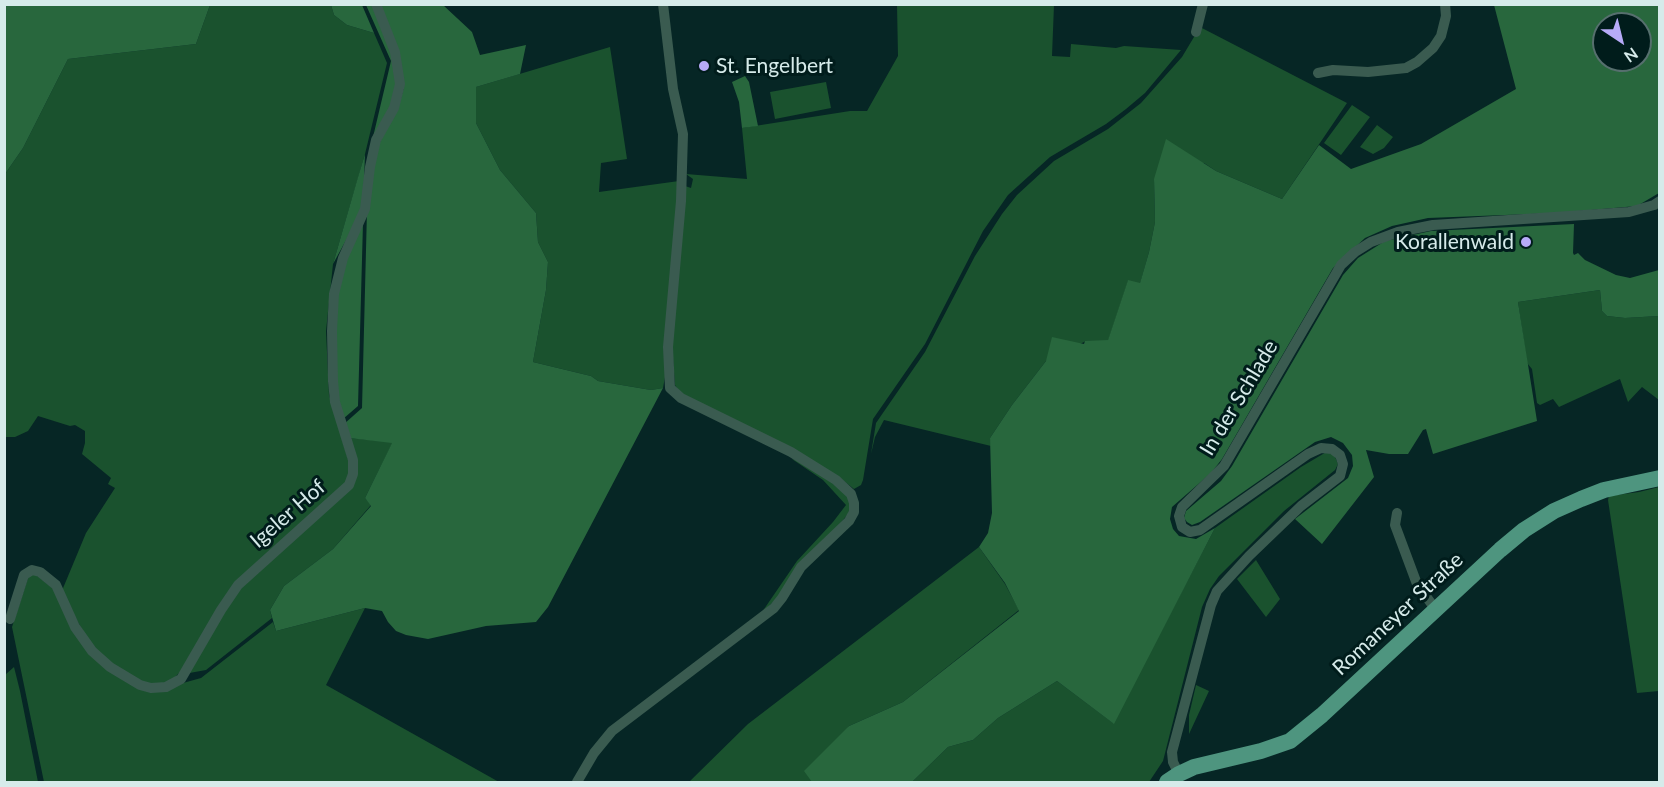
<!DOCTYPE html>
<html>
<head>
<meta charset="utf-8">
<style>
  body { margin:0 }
  #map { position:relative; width:1664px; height:787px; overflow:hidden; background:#062625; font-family:Lato,sans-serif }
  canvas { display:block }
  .frame { position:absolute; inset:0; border:6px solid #d6ebea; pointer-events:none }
  .north { position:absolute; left:1592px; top:12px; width:60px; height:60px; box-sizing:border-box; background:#001c1b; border:2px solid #566f6e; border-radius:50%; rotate:145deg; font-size:16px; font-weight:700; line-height:24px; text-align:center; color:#d6ebea }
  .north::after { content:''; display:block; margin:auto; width:21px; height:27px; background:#b7abf8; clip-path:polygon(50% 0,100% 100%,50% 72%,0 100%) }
</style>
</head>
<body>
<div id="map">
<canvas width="1664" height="787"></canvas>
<div class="frame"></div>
<div class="north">N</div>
</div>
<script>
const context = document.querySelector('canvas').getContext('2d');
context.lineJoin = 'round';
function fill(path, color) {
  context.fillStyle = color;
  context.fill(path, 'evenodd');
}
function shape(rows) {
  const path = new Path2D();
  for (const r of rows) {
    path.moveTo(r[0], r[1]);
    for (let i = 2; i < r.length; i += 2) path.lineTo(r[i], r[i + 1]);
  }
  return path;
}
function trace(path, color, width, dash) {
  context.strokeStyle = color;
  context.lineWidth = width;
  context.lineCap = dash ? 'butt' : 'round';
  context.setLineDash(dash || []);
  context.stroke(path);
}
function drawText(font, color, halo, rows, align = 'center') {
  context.font = font + ' Lato,sans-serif';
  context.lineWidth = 6;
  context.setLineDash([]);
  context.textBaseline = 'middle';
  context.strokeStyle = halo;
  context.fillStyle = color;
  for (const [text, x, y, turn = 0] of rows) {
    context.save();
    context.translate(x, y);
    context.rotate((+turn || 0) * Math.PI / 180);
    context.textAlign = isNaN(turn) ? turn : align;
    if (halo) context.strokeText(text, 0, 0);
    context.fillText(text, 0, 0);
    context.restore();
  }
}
const green = shape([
  [218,4,331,5,334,15,347,25,374,33,387,63,365,154,333,264,326,331,329,395,350,466,346,484,247,572,180,672,169,683,154,686,129,677,93,648,61,593,86,533,115,488,108,484,111,478,82,454,85,443,85,431,75,425,70,426,38,416,28,431,15,437,5,437,5,174,23,148,68,59,196,44,210,5],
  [897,5,1054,5,1052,56,1070,57,1071,44,1116,48,1124,46,1181,50,1145,93,1126,109,1106,124,1050,157,1008,195,983,231,925,344,873,419,863,480,861,485,854,489,839,477,680,393,675,385,672,345,685,186,691,188,693,179,686,174,747,179,742,128,850,111,867,111,898,56],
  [1200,27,1347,103,1282,199,1216,171,1204,163,1154,179,1155,222,1149,252,1140,284,1128,281,1108,341,1086,341,1046,361,1012,405,990,438,991,446,884,420,875,437,871,454,876,423,925,352,975,256,1002,214,1017,195,1054,161,1108,129,1141,103,1182,57],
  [610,47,627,159,601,163,599,192,679,181,667,366,663,388,651,390,598,381,591,376,533,362,546,290,548,262,538,242,536,213,500,170,476,123,476,87],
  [826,82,831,108,775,119,770,92],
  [1352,105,1370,117,1341,155,1324,143],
  [1377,125,1393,137,1384,148,1373,154,1360,147],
  [1600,290,1602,311,1607,316,1625,318,1659,316,1659,400,1642,387,1628,402,1620,379,1559,407,1553,399,1540,405,1537,403,1532,369,1527,363,1518,302],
  [349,438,393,442,365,498,371,505,333,549,284,586,270,610,272,618,206,670,184,674,231,597,348,490],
  [1328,451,1334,454,1338,464,1335,470,1284,511,1219,576,1210,589,1202,607,1163,761,1149,782,912,782,948,747,973,740,998,718,1057,681,1113,723,1215,528,1301,467],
  [792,459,801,461,833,480,848,497,851,506,848,514,781,594,760,615,797,561,833,522,846,505,823,480],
  [1659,487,1659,691,1637,693,1608,500,1609,496,1639,492],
  [979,547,1005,584,1019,610,903,702,849,726,812,782,689,782,748,724],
  [1256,560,1280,599,1266,617,1237,579],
  [29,575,36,575,55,590,76,633,137,686,183,683,201,678,273,622,276,631,365,608,326,685,499,782,44,782,12,627],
  [14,667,20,691,38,782,5,782,5,675],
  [1196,685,1209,691,1189,734,1189,715]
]);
const forest = shape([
  [5,4,210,4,210,5,196,44,68,59,23,148,5,174],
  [331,5,362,5,374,33,347,25,334,15],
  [366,5,374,5,396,62,399,91,369,154,391,61],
  [380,5,443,5,472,32,480,55,526,45,520,74,476,87,476,123,500,170,536,213,538,242,548,262,546,290,533,362,591,376,598,381,651,390,663,388,548,607,536,622,486,626,428,639,406,635,396,631,388,622,382,611,365,608,276,631,270,610,284,586,333,549,371,506,365,498,392,443,349,438,344,424,362,408,367,210,374,154,399,105,404,87],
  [1494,5,1659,5,1659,193,1637,206,1556,213,1428,218,1392,226,1365,238,1333,268,1222,459,1211,473,1172,507,1170,519,1173,529,1179,536,1196,539,1215,528,1114,724,1057,681,998,718,973,740,948,747,912,782,812,782,804,771,849,726,903,702,1019,611,1005,583,979,547,988,533,992,513,990,438,1012,405,1046,361,1052,337,1084,344,1085,341,1108,340,1128,280,1140,283,1149,252,1155,222,1154,179,1166,139,1216,171,1282,199,1319,145,1351,169,1421,144,1516,89],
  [1604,24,1640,24,1640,60,1604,60],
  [745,76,749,82,758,126,742,128,739,102,732,82],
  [365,154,363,209,333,264,358,177],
  [363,223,358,406,343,419,338,405,334,331,341,265],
  [1574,224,1573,253,1574,255,1578,253,1585,260,1616,275,1630,278,1659,270,1659,316,1625,318,1607,316,1602,311,1600,290,1518,302,1537,421,1433,454,1426,429,1423,430,1408,454,1389,454,1366,450,1374,477,1322,544,1295,519,1348,478,1353,466,1352,455,1343,443,1331,437,1315,442,1200,522,1192,525,1187,522,1184,518,1186,511,1221,481,1232,466,1343,275,1358,258,1385,241,1431,231]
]);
const street = shape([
  [1196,32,1203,4],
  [1318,73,1333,70,1368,72,1406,68,1417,62,1433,48,1441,36,1446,16,1445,4],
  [1397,513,1395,525,1417,584,1436,610],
  [10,619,24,575,32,570,40,572,56,585,75,627,92,651,110,667,140,685,151,688,166,687,181,679,221,610,238,585,349,485,353,474,353,460,335,402,333,381,332,331,334,294,343,258,365,209,370,167,376,140,394,108,400,84,395,52,376,4],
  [1179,774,1173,762,1172,752,1211,605,1217,591,1249,556,1301,506,1340,476,1343,464,1340,455,1332,449,1321,448,1308,454,1200,530,1190,532,1182,527,1179,516,1182,507,1224,466,1341,265,1355,252,1371,242,1398,232,1433,225,1629,212,1654,205,1660,201],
  [577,782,594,753,612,731,774,608,782,598,801,567,849,521,854,512,854,503,851,494,836,480,791,452,681,398,670,388,668,347,681,201,683,134,673,89,663,4]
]);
const primary = shape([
  [1167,782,1179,774,1194,767,1261,751,1290,741,1322,715,1500,550,1524,530,1554,511,1581,499,1604,490,1660,478]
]);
const markers = [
  [704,66,6,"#b7abf8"],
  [1526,242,6,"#b7abf8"]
];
const poiNames = [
  ["St. Engelbert",716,66],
  ["Korallenwald",1514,242,"right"]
];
const streetNames = [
  ["In der Schlade",1239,398,-59],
  ["Igeler Hof",288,514,-41],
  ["Romaneyer Straße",1398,614,-43]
];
fill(green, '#1a522e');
fill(forest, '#28673d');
trace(street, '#3a5b50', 10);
trace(primary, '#4e957f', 16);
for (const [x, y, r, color] of markers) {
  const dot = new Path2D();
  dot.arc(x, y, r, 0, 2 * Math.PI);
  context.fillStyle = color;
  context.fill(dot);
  trace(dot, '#001c1b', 2);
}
drawText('21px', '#d6ebea', '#001c1b', poiNames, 'left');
drawText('21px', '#d6ebea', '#001c1b', streetNames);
</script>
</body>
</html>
